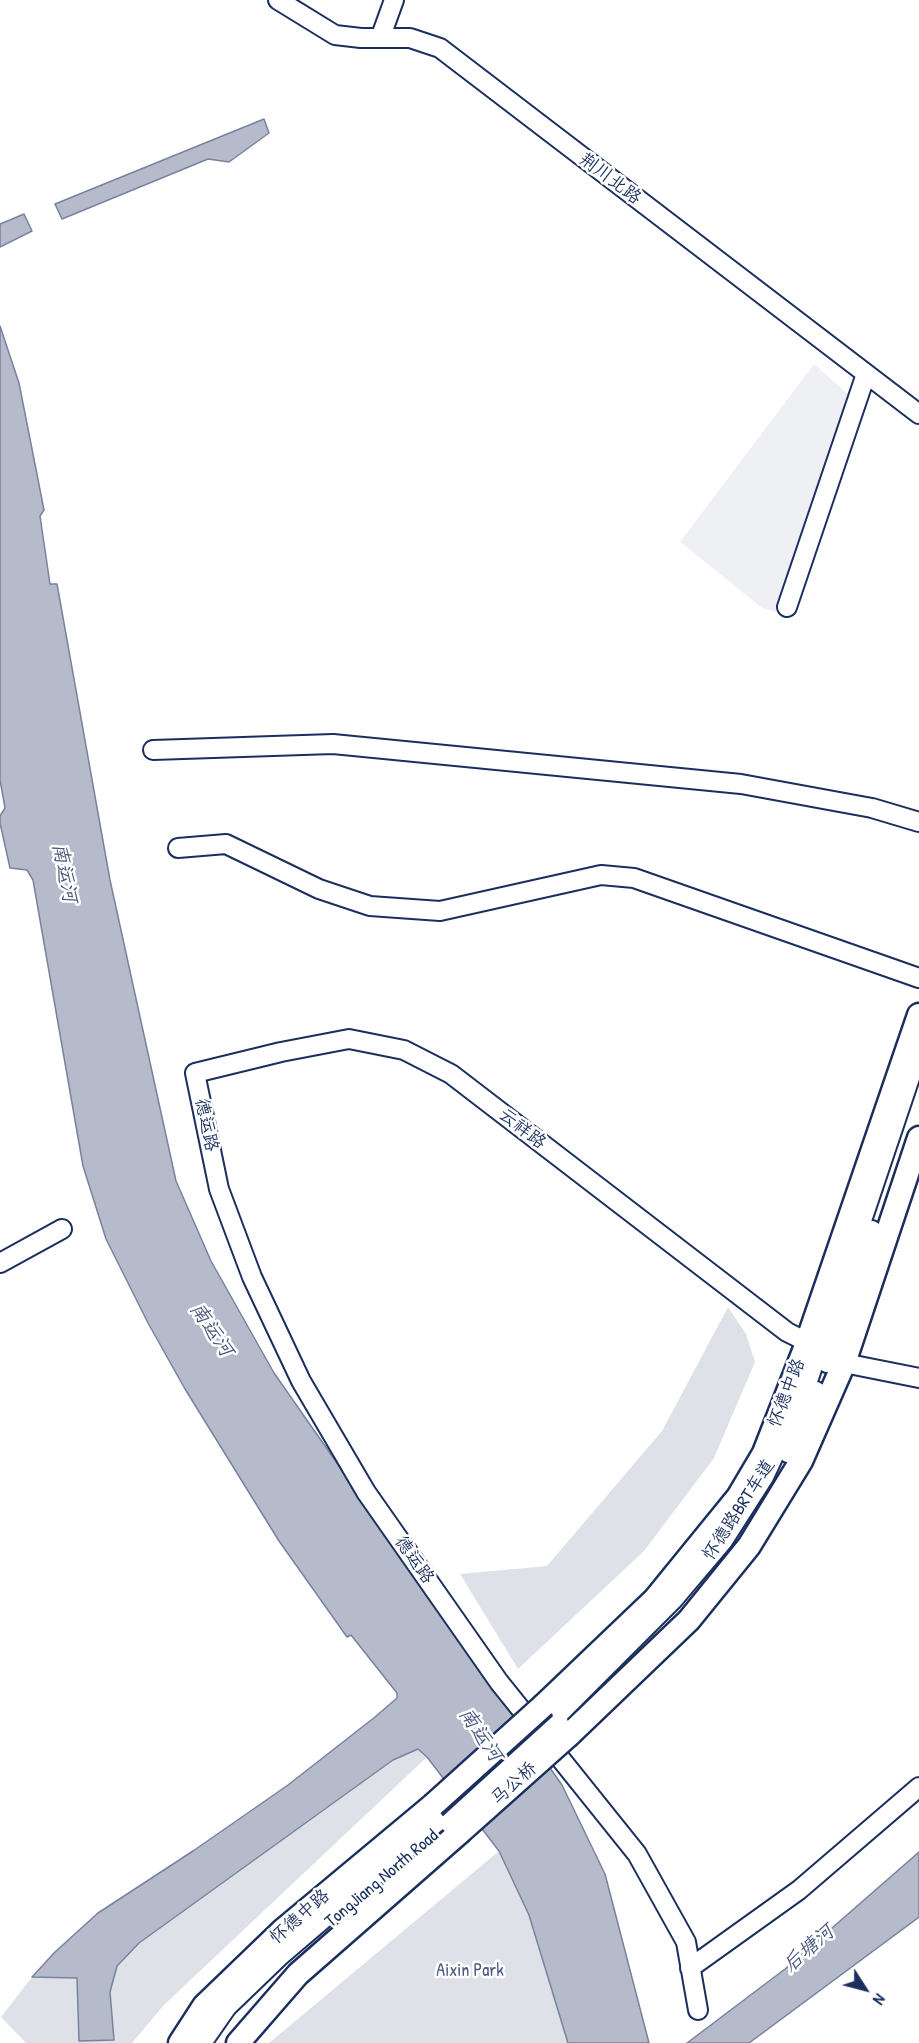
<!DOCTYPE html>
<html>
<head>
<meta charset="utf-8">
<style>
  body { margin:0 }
  #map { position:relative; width:919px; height:2043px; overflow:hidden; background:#fff; font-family:"Patrick Hand",sans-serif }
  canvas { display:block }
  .north { position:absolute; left:835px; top:1959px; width:60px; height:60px; -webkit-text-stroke:4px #fff; paint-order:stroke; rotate:126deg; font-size:16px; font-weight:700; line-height:24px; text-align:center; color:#1b2f5e }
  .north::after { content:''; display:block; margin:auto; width:21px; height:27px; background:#1b2f5e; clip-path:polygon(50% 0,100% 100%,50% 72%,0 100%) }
</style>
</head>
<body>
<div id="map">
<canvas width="919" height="2043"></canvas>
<div class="north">N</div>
</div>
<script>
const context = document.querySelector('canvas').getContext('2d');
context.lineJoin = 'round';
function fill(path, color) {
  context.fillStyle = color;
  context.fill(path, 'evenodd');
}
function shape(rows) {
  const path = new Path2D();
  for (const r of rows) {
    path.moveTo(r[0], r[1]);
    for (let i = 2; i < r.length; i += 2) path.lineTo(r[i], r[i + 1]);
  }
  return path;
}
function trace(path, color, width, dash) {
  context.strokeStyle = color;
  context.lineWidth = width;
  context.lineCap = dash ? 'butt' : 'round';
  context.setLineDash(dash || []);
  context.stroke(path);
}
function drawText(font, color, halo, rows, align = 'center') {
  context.font = font + ' "Patrick Hand","LXGW WenKai TC",sans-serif';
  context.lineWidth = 5;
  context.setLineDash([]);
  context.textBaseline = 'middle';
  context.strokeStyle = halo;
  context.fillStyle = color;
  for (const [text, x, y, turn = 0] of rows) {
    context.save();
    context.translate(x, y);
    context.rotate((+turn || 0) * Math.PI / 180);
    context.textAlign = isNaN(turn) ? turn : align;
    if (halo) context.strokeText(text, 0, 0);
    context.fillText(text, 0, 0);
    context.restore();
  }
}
const built = shape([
  [814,364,850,396,777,612,762,608,680,542]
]);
const green = shape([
  [728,1307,746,1334,755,1362,714,1458,644,1551,518,1669,460,1574,547,1566,662,1431],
  [418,1749,427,1757,164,2005,132,2043,26,2043,1,2017,32,1977,78,1978,79,2040,114,2040,110,1992,117,1966,139,1943,394,1760],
  [499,1851,529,1915,568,2043,269,2043]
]);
const water = shape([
  [264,119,269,133,229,162,208,159,62,219,55,204,264,119],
  [24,214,32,231,0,247,0,224,24,214],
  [0,326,19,383,44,510,40,516,50,584,57,584,110,880,176,1181,211,1261,274,1373,562,1785,605,1874,649,2043,568,2043,529,1915,499,1851,427,1757,418,1749,393,1760,139,1943,117,1966,110,1992,114,2040,79,2041,77,1978,32,1977,55,1952,98,1913,193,1851,288,1785,375,1717,397,1698,397,1693,351,1635,347,1637,279,1541,185,1389,148,1323,106,1239,83,1166,33,880,27,870,10,868,0,823,0,816,5,808,0,780,0,326],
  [919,1852,919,1917,749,2043,687,2043,785,1969,919,1852]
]);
const minor = shape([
  [278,0,335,35,361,38,410,38,440,48,919,414],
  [381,36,394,0],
  [787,607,866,374],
  [153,750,333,744,741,784,872,808,919,822],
  [178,848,226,844,319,889,370,906,440,911,601,875,634,878,919,978],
  [0,1263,62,1229],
  [827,1363,872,1230],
  [844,1363,919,1378],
  [788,1453,805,1421,816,1391],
  [555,1718,673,1600,723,1541,764,1477,806,1387,919,1051],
  [690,1968,799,1890,919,1787],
  [698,2010,686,1942,637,1854,499,1682,366,1492,301,1381,252,1277,219,1189,195,1073,281,1052,349,1039,404,1050,451,1074,787,1332,807,1342],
  [202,2043,227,2007,279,1957,443,1817]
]);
const major = shape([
  [544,1705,655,1599,738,1497,764,1453,804,1351,919,1015],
  [569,1735,689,1620,749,1546,801,1461,844,1363,919,1138],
  [180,2043,204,2006,283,1930,433,1805],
  [238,2043,298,1974,459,1833]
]);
const minorBridge = shape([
  [449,1823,559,1723]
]);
const majorBridge = shape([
  [433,1805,544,1705],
  [459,1833,569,1735]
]);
const streetNames = [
  ["荆川北路",610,179,37],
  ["德运路",206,1125,78],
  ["云祥路",522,1129,38],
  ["怀德中路",787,1393,-69],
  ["怀德路BRT车道",739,1510,-57],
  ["德运路",414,1560,55],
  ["马公桥",514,1784,-42],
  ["TongJiang North Road",382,1879,-40],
  ["怀德中路",300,1917,-41]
];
const parkNames = [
  ["Aixin Park",470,1971]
];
const waterNames = [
  ["南运河",64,873,79],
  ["南运河",211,1330,56],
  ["南运河",480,1735,56],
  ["后塘河",809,1949,-41]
];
fill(built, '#eff0f4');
fill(green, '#dee1e7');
fill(water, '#b5bbca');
trace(water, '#77839f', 1.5);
trace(minor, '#1b2f5e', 22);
trace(major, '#1b2f5e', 27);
trace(minor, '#fff', 18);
trace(major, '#fff', 22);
trace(minorBridge, '#1b2f5e', 22, []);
trace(majorBridge, '#1b2f5e', 27, []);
trace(minorBridge, '#fff', 18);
trace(majorBridge, '#fff', 22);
drawText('18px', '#1b2f5e', '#fff', streetNames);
drawText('18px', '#4c5c80', '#fff', parkNames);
drawText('italic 20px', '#49597e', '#fff', waterNames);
</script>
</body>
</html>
